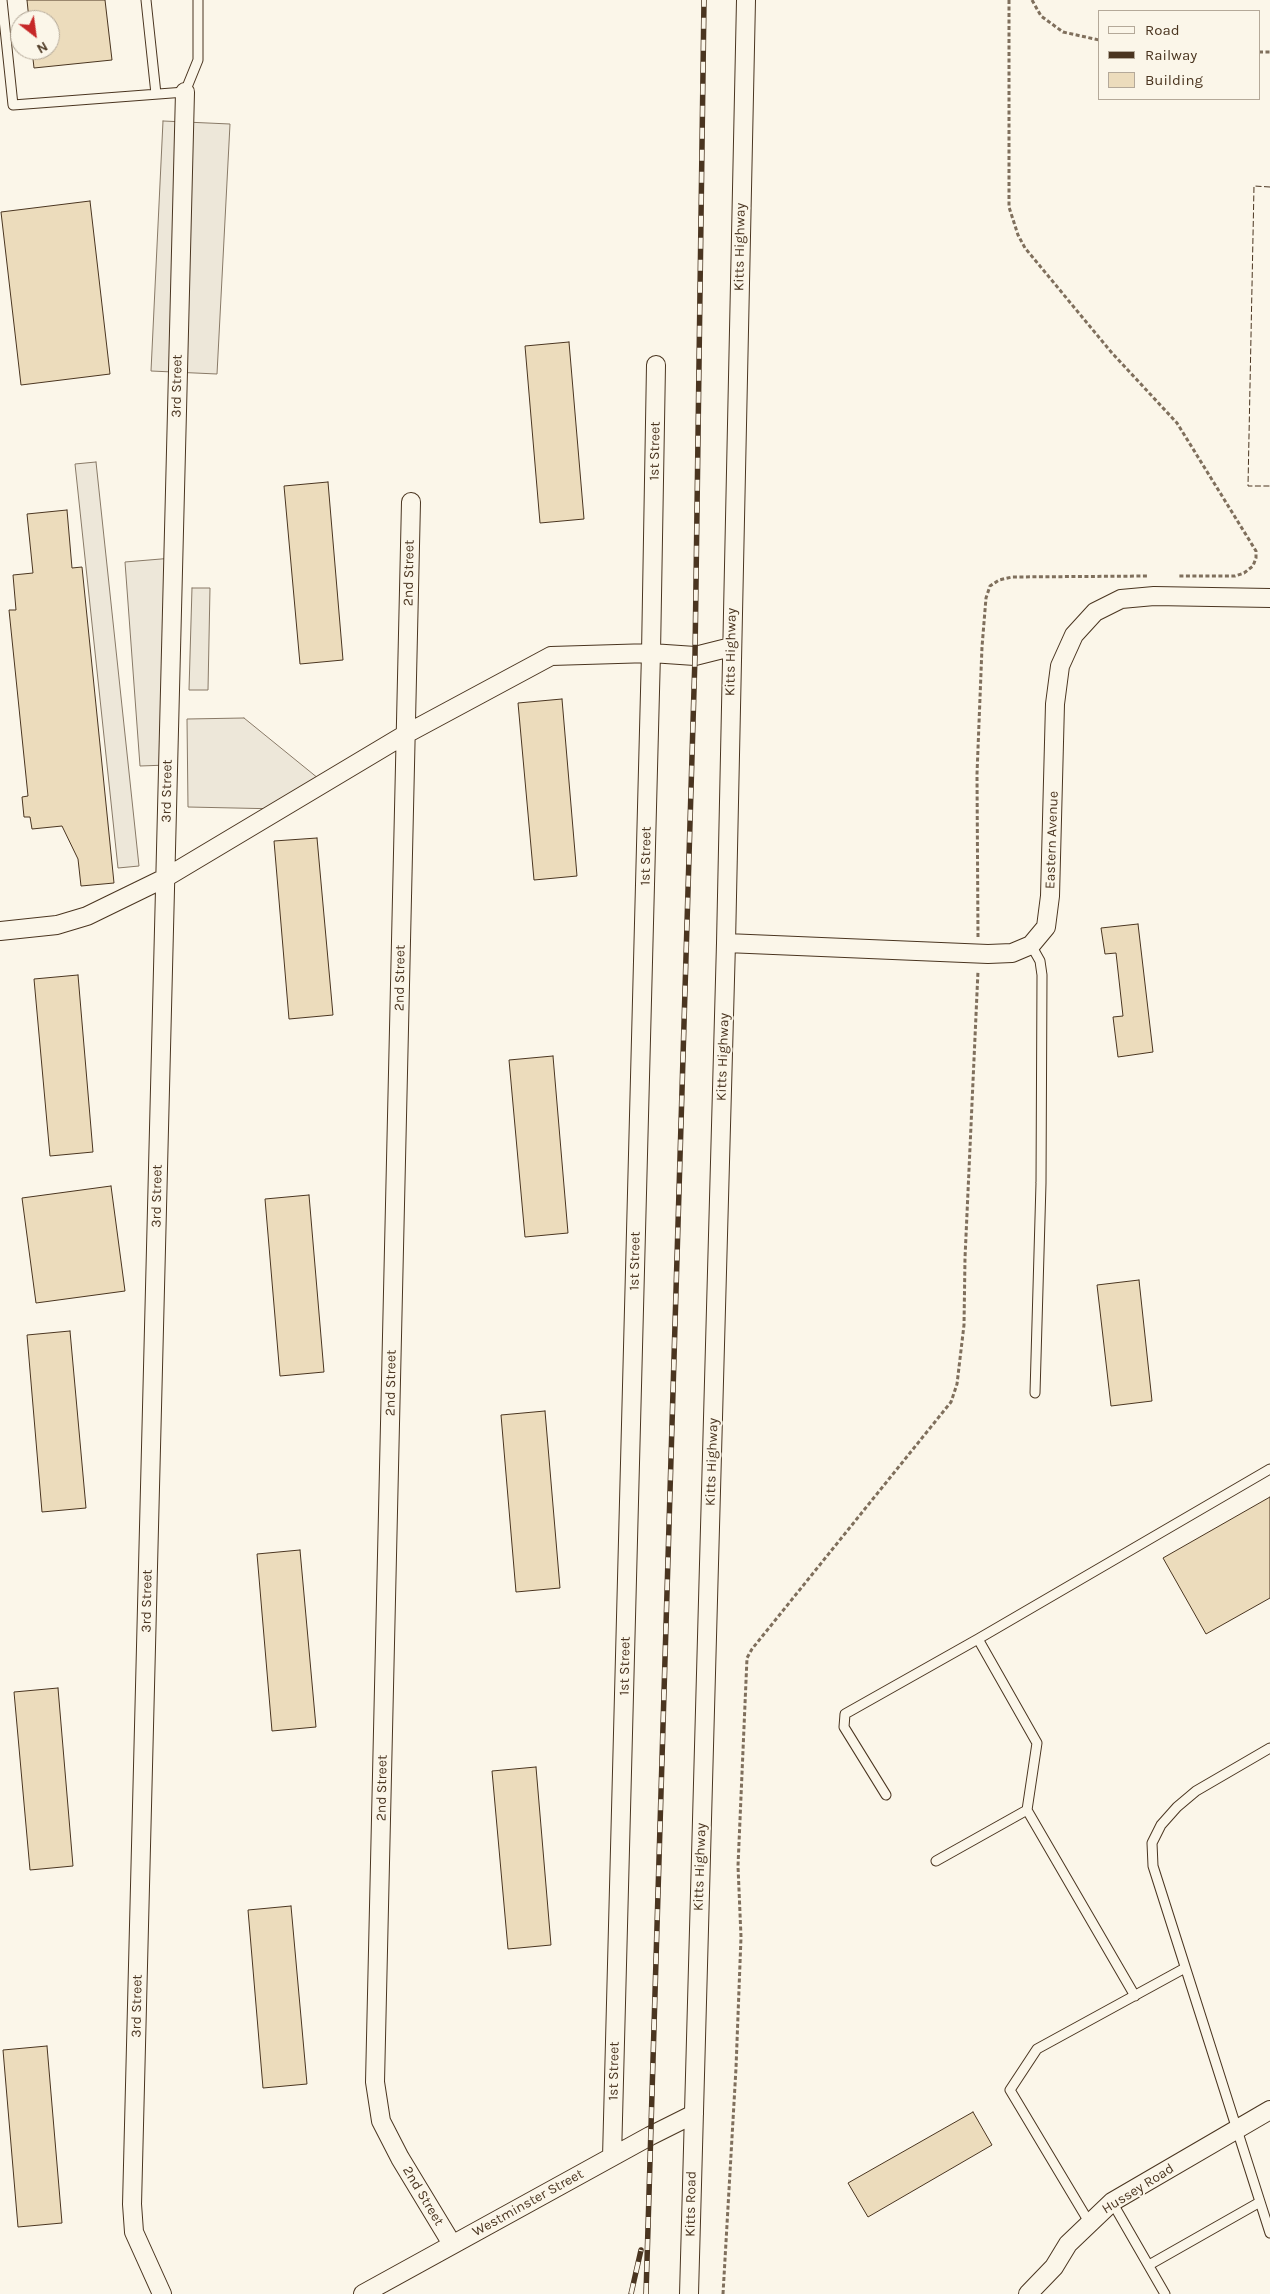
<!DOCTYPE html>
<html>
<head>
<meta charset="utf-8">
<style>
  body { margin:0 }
  #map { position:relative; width:1270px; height:2294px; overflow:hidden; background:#fbf6e9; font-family:Karla,sans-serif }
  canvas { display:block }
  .legend { position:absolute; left:1098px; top:10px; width:162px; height:90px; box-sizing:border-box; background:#fbf6e9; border:1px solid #b4a999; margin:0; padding:6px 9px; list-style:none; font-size:15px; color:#4a3520 }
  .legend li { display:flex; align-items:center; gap:10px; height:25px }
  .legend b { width:25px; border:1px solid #b4a999 }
  .north { position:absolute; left:10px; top:10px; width:50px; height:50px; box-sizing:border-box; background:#fbf6e9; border:1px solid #b4a999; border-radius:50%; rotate:150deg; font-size:14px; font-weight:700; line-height:20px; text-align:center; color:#4a3520 }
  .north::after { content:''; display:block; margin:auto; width:18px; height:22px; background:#c62828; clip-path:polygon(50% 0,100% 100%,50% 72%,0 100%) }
</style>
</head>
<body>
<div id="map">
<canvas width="1270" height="2294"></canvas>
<ul class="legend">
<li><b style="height:6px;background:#fbf6e9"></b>Road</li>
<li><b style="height:6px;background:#4a3520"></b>Railway</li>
<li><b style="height:14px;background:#ecdcbc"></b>Building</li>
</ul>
<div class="north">N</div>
</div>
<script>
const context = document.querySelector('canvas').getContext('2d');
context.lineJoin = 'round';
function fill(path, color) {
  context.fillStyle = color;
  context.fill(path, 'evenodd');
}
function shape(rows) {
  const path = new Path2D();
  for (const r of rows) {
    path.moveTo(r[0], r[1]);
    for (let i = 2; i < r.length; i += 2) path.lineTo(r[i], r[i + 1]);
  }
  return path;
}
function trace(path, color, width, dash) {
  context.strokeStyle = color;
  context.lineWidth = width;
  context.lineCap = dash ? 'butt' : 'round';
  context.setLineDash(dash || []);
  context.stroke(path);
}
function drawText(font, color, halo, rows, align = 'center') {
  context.font = font + ' Karla,sans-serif';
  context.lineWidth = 4;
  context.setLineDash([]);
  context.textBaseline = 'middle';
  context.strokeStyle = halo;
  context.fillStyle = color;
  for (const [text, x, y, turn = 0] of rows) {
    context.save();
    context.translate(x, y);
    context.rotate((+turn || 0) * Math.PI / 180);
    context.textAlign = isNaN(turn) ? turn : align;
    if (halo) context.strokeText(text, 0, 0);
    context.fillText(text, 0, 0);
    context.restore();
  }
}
const parking = shape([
  [163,121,230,124,217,374,151,371,163,121],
  [96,462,139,866,118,868,75,464,96,462],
  [173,558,168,765,140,766,125,562,173,558],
  [192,588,210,588,208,690,189,690,192,588],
  [244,718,324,783,281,809,188,807,187,719,244,718]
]);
const building = shape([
  [27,0,105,0,112,60,34,68,32,50,50,50,50,20,29,20,27,0],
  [90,201,110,374,21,385,1,212,90,201],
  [569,342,584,519,540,523,525,346,569,342],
  [328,482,343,660,300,664,284,486,328,482],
  [67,510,72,568,82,567,114,883,81,886,78,859,62,826,32,829,30,817,24,817,22,797,28,796,9,610,16,610,13,575,33,573,27,514,67,510],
  [562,699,577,876,534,880,518,703,562,699],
  [317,838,333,1015,289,1019,274,841,317,838],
  [1138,924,1153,1052,1118,1057,1113,1017,1123,1016,1116,953,1105,954,1101,928,1138,924],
  [78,975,93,1152,50,1156,34,979,78,975],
  [553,1056,568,1233,525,1237,509,1060,553,1056],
  [111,1186,125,1291,36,1303,22,1198,111,1186],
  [309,1195,324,1372,280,1376,265,1199,309,1195],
  [1139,1280,1152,1401,1111,1406,1097,1285,1139,1280],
  [70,1331,86,1508,42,1512,27,1335,70,1331],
  [545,1411,560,1588,516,1592,501,1415,545,1411],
  [1270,1497,1270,1598,1206,1634,1163,1558,1270,1497],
  [300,1550,316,1727,272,1731,257,1554,300,1550],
  [58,1688,73,1866,30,1870,14,1692,58,1688],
  [536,1767,551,1945,508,1949,492,1771,536,1767],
  [291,1906,307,2084,263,2088,248,1910,291,1906],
  [47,2046,62,2223,18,2227,3,2050,47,2046],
  [973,2112,992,2145,868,2217,848,2183,973,2112]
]);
const path = shape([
  [1009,0,1009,207,1018,235,1025,248,1112,353,1177,423,1256,551,1256,558,1253,566,1244,573,1235,576,1178,576],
  [1032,0,1041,16,1063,32,1099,40],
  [1259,52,1270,52],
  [978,937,977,774,982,647,986,598,990,586,999,580,1012,577,1149,576],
  [723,2294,736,2068,741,1937,738,1866,747,1658,752,1649,951,1402,957,1384,964,1325,965,1258,978,971]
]);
const service = shape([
  [2,0,13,105,185,92,198,60,198,0],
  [146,0,156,94],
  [1031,945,1040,961,1042,975,1041,1183,1035,1393],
  [1270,1748,1196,1791,1177,1807,1161,1825,1152,1843,1153,1866,1270,2233],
  [886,1795,844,1727,845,1714,978,1639,1270,1469],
  [1027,1810,1135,1996],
  [936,1861,1027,1810,1037,1743,978,1639],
  [1112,2202,1165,2294],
  [1089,2222,1010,2090,1037,2049,1185,1968],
  [1149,2265,1260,2202]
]);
const minor = shape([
  [411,502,375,2082,381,2121,400,2158,452,2244],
  [0,931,57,925,87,916,165,878,406,734,551,656,651,653,695,656,731,647],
  [726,943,988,954,1012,953,1031,945,1046,927,1050,896,1055,704,1060,666,1074,635,1095,612,1121,599,1154,596,1270,598],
  [612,2157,651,653,656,365],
  [162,2294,134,2232,132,2204,185,92],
  [363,2294,650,2136,694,2114],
  [689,2294,726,943,746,0],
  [1028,2294,1054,2267,1068,2244,1112,2202,1270,2110]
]);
const rail = shape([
  [631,2294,641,2250],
  [646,2294,695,656,704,0]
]);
const fence = shape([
  [1270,187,1254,186,1248,486,1270,486]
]);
const streetNames = [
  ["Kitts Highway",740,247,-89],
  ["3rd Street",177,386,-89],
  ["1st Street",655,451,-89],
  ["2nd Street",409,573,-89],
  ["Kitts Highway",731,652,-89],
  ["3rd Street",167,791,-89],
  ["Eastern Avenue",1052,840,-88],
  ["1st Street",646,856,-89],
  ["2nd Street",400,978,-89],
  ["Kitts Highway",723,1057,-88],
  ["3rd Street",157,1196,-89],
  ["1st Street",635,1261,-89],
  ["2nd Street",391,1383,-89],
  ["Kitts Highway",712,1462,-88],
  ["3rd Street",147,1601,-89],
  ["1st Street",625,1666,-89],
  ["2nd Street",382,1788,-89],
  ["Kitts Highway",700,1867,-88],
  ["3rd Street",137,2006,-89],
  ["1st Street",614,2071,-89],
  ["Hussey Road",1138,2189,-32],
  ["2nd Street",423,2196,59],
  ["Westminster Street",528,2203,-29],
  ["Kitts Road",691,2204,-89]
];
fill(parking, '#ede7d9');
trace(parking, '#887966', 1);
fill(building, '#ecdcbc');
trace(building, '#4a3520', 1);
trace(service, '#4a3520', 11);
trace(minor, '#4a3520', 20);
trace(path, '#7f6f5c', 3, [4, 2.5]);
trace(service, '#fbf6e9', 9);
trace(minor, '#fbf6e9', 18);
trace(rail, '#4a3520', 5.5);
trace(rail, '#fbf6e9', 4, [11]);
trace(fence, '#4a3520', 1, [6, 2.5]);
drawText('14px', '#4a3520', '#fbf6e9', streetNames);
</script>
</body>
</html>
